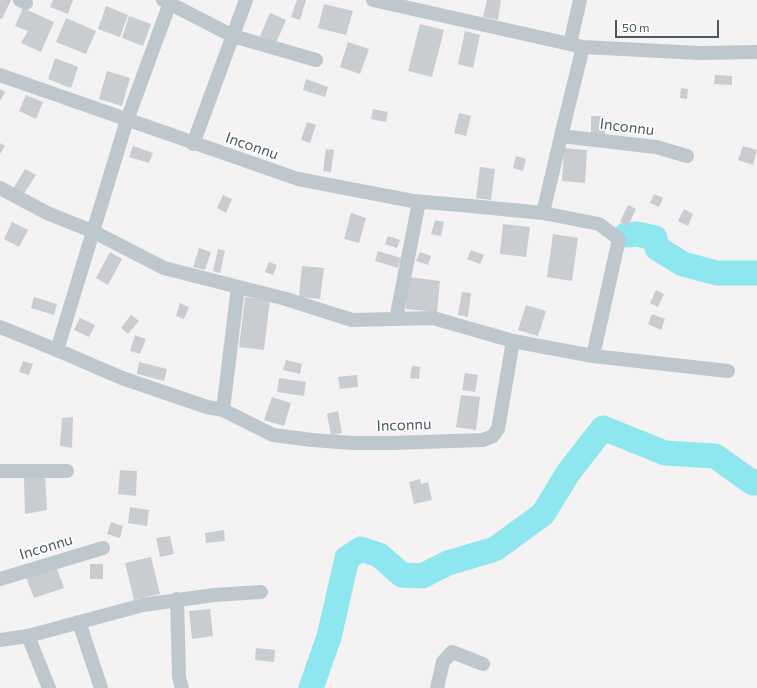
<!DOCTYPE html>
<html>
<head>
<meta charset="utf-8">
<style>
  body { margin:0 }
  #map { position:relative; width:757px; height:688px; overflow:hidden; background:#f4f2f2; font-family:Commissioner,sans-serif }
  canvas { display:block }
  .scale { position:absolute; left:615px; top:20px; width:104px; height:18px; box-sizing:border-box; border:2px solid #495860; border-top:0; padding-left:5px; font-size:12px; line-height:14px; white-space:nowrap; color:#495860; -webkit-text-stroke:3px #fff; paint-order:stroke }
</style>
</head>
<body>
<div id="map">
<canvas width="757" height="688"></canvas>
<div class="scale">50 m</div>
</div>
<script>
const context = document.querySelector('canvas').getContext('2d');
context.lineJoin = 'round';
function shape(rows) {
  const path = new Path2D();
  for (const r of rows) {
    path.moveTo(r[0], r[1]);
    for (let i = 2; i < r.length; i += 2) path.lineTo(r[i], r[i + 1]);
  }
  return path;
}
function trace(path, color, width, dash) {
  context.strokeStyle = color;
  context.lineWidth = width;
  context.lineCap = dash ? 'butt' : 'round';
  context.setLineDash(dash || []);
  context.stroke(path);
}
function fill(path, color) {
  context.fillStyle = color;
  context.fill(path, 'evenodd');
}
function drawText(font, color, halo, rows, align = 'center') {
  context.font = font + ' Commissioner,sans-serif';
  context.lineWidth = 3.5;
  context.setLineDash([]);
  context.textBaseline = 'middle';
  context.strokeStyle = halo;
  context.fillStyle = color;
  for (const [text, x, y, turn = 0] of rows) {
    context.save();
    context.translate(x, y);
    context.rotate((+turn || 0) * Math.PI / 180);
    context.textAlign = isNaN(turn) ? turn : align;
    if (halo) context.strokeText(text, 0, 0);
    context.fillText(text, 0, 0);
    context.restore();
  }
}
const river = shape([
  [626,235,637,234,655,238,657,248,683,264,717,273,757,273],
  [311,688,329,637,347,558,361,549,379,555,402,575,422,576,448,563,495,549,543,514,568,473,603,428,665,453,715,456,753,483,757,482]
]);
const building = shape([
  [0,0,11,0,2,19,0,18],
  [53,0,73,0,68,14,50,7],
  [297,0,306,0,300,20,291,17],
  [487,0,501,0,498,20,483,17],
  [324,4,353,11,346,35,318,28],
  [106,6,128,15,120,37,98,29],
  [23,8,54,22,41,52,21,43,28,31,15,26],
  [270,13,286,20,276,43,260,36],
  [129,16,151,24,143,46,122,38],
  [66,18,96,31,86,54,56,42],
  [420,24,444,30,432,77,408,71],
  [465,31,480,35,473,68,458,64],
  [348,42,369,49,360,74,340,67],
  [55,58,78,67,71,88,48,79],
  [107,71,130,78,122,106,99,99],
  [715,75,732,76,732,85,714,84],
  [306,79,328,87,325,97,303,90],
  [681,88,688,89,687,99,680,98],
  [0,89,5,92,0,101],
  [26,95,43,102,36,119,19,111],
  [373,109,388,112,386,122,371,119],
  [459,113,471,116,466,136,454,133],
  [591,116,605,116,605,134,591,134],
  [307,122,316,125,310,143,301,140],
  [0,143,5,146,0,154],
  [133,146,153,153,149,163,129,157],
  [743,146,757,150,753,165,738,160],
  [564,148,587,150,585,183,562,181],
  [326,149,334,150,331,172,323,171],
  [516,156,526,159,523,171,513,168],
  [480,167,495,169,491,200,476,198],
  [25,169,36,175,23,195,13,189],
  [654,194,663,198,659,207,650,203],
  [223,195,232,199,226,213,217,208],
  [628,205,636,209,628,226,620,222],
  [684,209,693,214,688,226,678,221],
  [351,213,366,218,359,243,344,239],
  [435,220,444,222,441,236,431,234],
  [12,222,28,230,19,247,4,239],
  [503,224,530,227,526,257,500,254],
  [553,234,578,238,572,281,547,277],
  [388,236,400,240,397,248,385,244],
  [199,248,211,252,205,270,193,267],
  [218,249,225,251,220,273,213,271],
  [471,250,484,255,480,264,467,259],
  [378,251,401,258,398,268,375,261],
  [110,252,122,259,108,285,96,278],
  [420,252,431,256,428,265,416,261],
  [269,262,277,265,273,275,265,272],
  [302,266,324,268,320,299,299,297],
  [409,277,440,281,437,312,406,309],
  [656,290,664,294,658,307,650,303],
  [462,292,471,293,468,317,458,315],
  [34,297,57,304,54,315,31,308],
  [245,297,270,300,264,350,239,347],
  [180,303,189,307,184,319,176,316],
  [526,305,546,311,538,336,518,330],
  [652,314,665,319,661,330,648,324],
  [131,315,139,321,128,334,121,328],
  [80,318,95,325,89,337,74,330],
  [135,335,146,339,140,354,130,351],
  [286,360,302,364,300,374,283,370],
  [23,361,33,364,29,375,19,372],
  [139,362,167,369,164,381,137,374],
  [412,366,420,367,419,379,410,378],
  [465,373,478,375,475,392,462,390],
  [357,375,358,387,340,389,338,377],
  [279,378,306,382,304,396,277,392],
  [461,395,480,397,476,430,456,427],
  [272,397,291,403,284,426,264,420],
  [338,411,342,433,331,435,327,414],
  [73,417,72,448,60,446,62,418],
  [120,470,137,471,136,496,118,494],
  [45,475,47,510,25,514,24,478],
  [420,479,421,484,428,482,432,500,414,504,409,482],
  [130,507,149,510,147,526,128,523],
  [111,522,123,526,120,538,107,534],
  [224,530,225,541,206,543,205,533],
  [170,536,174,554,160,557,156,538],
  [151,557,160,594,134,600,125,563],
  [90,564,103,564,103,579,90,579],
  [56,566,64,588,34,598,26,577],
  [210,609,213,636,192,639,189,611],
  [256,648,275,650,274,662,255,660]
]);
const minor = shape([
  [20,0,26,3],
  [163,0,233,36,316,60],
  [373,0,583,47,700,53,757,52],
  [570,44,580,0],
  [0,75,298,179,413,201,460,205,543,213,599,224,619,239,593,356],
  [561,136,583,47],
  [193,144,246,0],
  [0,188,47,213,92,231,164,268,286,299,352,320,433,318,513,341,593,356,728,371],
  [543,213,561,136,656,147,687,156],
  [396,319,419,202],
  [0,327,57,350,122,378,207,407,223,410,273,435,312,440,353,443,393,443,483,440,493,436,498,429,513,341],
  [57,350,127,120,171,0],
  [223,410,238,287],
  [0,471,67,471],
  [0,579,103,548],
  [177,599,179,677,182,688],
  [79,622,101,688],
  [28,636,49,688],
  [0,640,28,636,143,605,214,595,261,592],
  [437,688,443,662,452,652,483,664]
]);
const streetNames = [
  ["Inconnu",627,127,7],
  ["Inconnu",252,146,19],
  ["Inconnu",404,425,-2],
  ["Inconnu",46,547,-17]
];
trace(river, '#8ee6ee', 25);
fill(building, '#c9cdd1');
trace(minor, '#bdc8ce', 14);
drawText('15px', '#495860', '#fff', streetNames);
</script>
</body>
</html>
